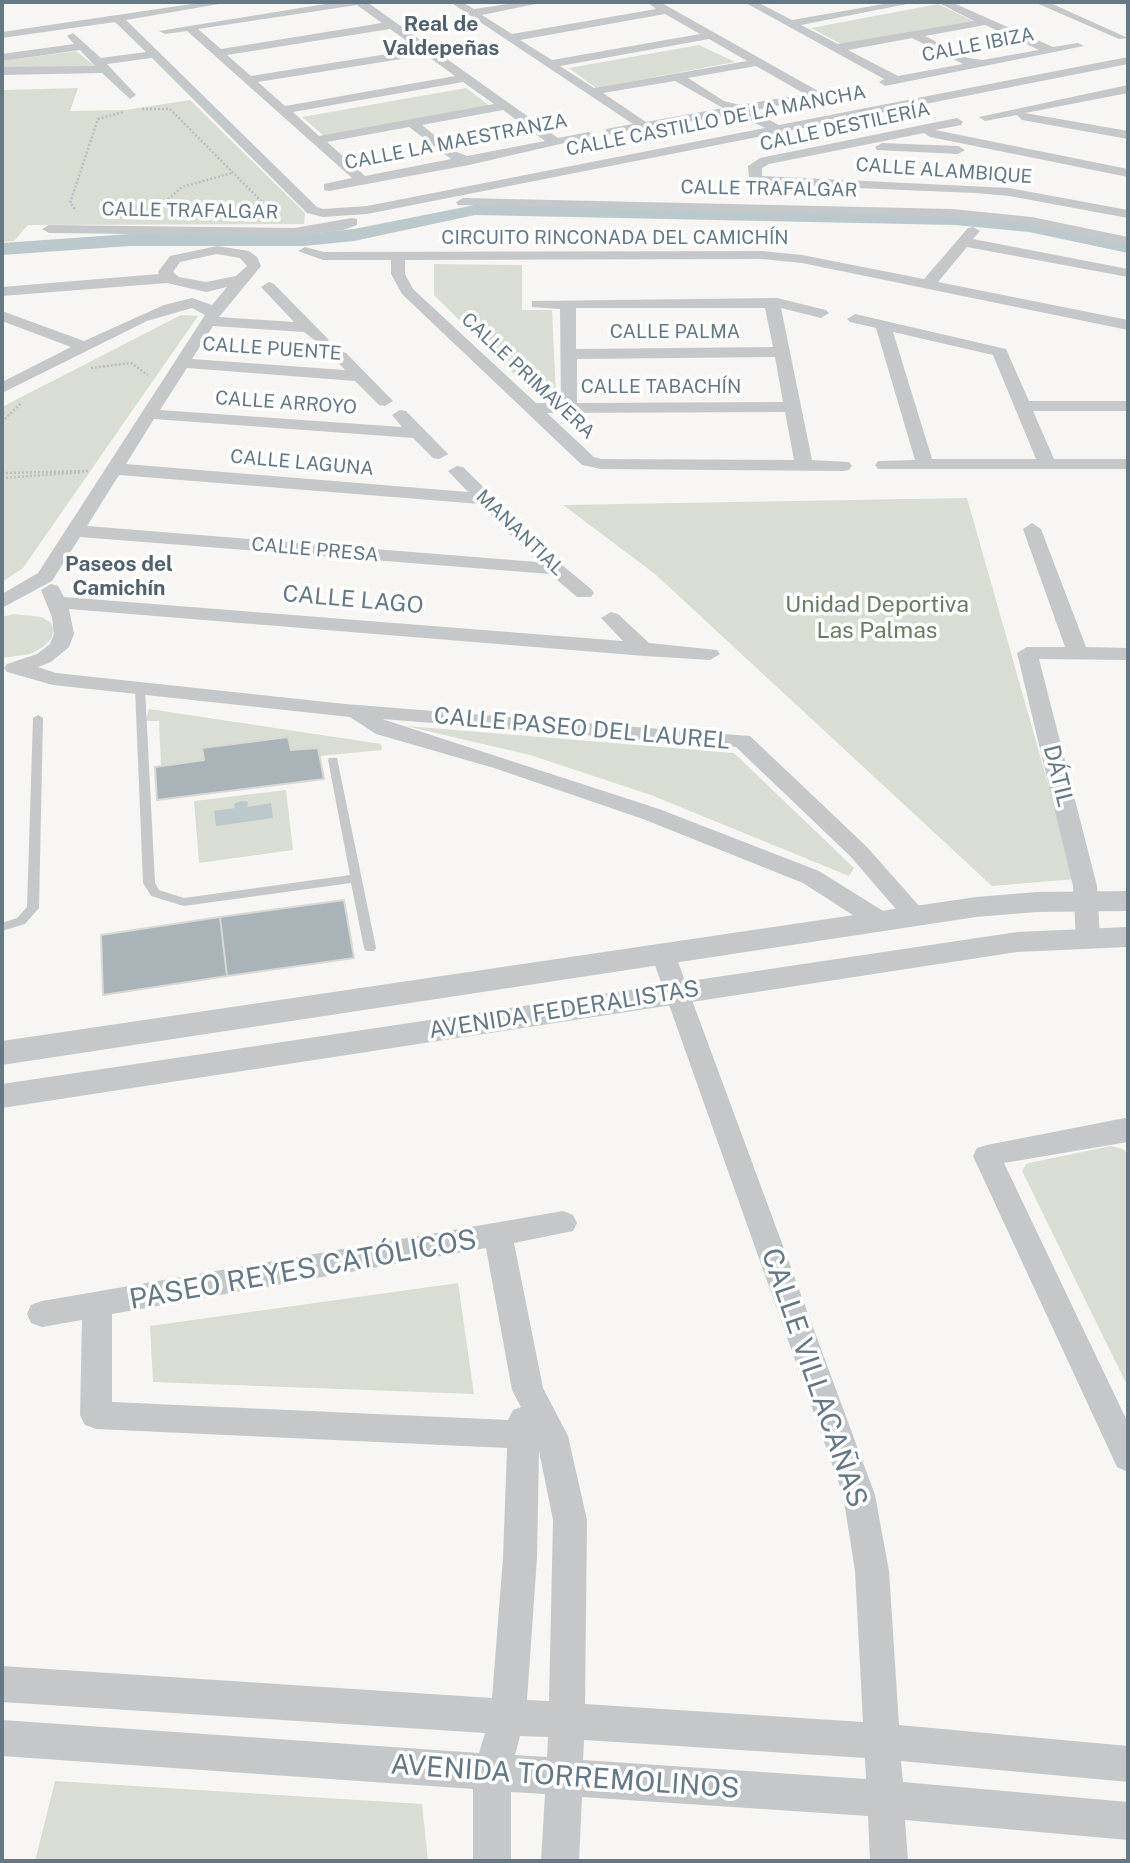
<!DOCTYPE html>
<html>
<head>
<meta charset="utf-8">
<style>
  body { margin:0 }
  #map { position:relative; width:1130px; height:1863px; overflow:hidden; background:#f7f6f3; font-family:"Public Sans",sans-serif }
  canvas { display:block }
  .frame { position:absolute; inset:0; border:4px solid #647885; pointer-events:none }
</style>
</head>
<body>
<div id="map">
<canvas width="1130" height="1863"></canvas>
<div class="frame"></div>
</div>
<script>
const context = document.querySelector('canvas').getContext('2d');
context.lineJoin = 'round';
function fill(path, color) {
  context.fillStyle = color;
  context.fill(path, 'evenodd');
}
function shape(rows) {
  const path = new Path2D();
  for (const r of rows) {
    path.moveTo(r[0], r[1]);
    for (let i = 2; i < r.length; i += 2) path.lineTo(r[i], r[i + 1]);
  }
  return path;
}
function trace(path, color, width, dash) {
  context.strokeStyle = color;
  context.lineWidth = width;
  context.lineCap = dash ? 'butt' : 'round';
  context.setLineDash(dash || []);
  context.stroke(path);
}
function drawText(font, color, halo, rows, align = 'center') {
  context.font = font + ' "Public Sans",sans-serif';
  context.lineWidth = 7;
  context.setLineDash([]);
  context.textBaseline = 'middle';
  context.strokeStyle = halo;
  context.fillStyle = color;
  for (const [text, x, y, turn = 0] of rows) {
    context.save();
    context.translate(x, y);
    context.rotate((+turn || 0) * Math.PI / 180);
    context.textAlign = isNaN(turn) ? turn : align;
    if (halo) context.strokeText(text, 0, 0);
    context.fillText(text, 0, 0);
    context.restore();
  }
}
const green = shape([
  [938,4,975,22,843,45,811,28],
  [699,45,735,62,596,88,569,68],
  [76,51,96,67,2,69,2,61],
  [78,88,70,111,125,110,190,100,305,213,304,224,28,225,14,241,2,242,2,90],
  [466,88,490,106,324,136,302,117],
  [434,264,522,265,522,310,552,310,556,396,536,396,434,295],
  [181,315,198,316,23,568,2,582,2,407],
  [967,498,1075,879,992,886,655,574,563,505],
  [13,614,42,617,51,623,54,631,51,639,43,647,30,654,2,658,2,617],
  [149,709,381,744,382,750,320,756,318,748,291,750,288,738,202,749,204,760,161,766,159,721,145,721],
  [406,726,734,753,854,868,849,876,651,795,530,755],
  [286,790,293,850,199,863,194,801],
  [1111,1146,1123,1149,1128,1154,1128,1387,1022,1171,1026,1164,1034,1162],
  [458,1283,474,1394,153,1382,150,1326],
  [55,1781,422,1804,428,1861,35,1861]
]);
const water = shape([
  [241,801,248,802,247,807,271,803,273,818,216,826,214,811,235,808,234,804]
]);
const canal = shape([
  [475,205,955,215,1029,222,1128,241,1128,253,1029,232,955,225,475,215,354,241,304,246,130,246,2,255,2,243,130,234,304,234,354,229,475,205]
]);
const building = shape([
  [288,737,291,750,318,748,324,779,157,800,155,767,204,760,202,748,288,737],
  [344,900,354,958,227,976,220,917,344,900],
  [220,917,227,976,103,995,101,935,220,917]
]);
const path = shape([
  [142,109,170,109,268,208,276,211],
  [75,209,70,203,98,119,123,112],
  [156,210,182,187,232,173],
  [91,368,131,363,148,375],
  [2,422,22,402],
  [2,473,88,471],
  [2,478,85,472]
]);
const service = shape([
  [140,685,145,688,155,883,159,890,184,898,350,875,328,760,329,758,337,758,376,948,374,951,366,951,364,948,351,883,184,906,151,896,143,883,135,688,140,685],
  [38,715,43,718,39,908,25,924,2,931,2,923,17,918,27,907,33,718,38,715]
]);
const minor = shape([
  [205,2,231,2,126,20,317,207,323,209,367,206,765,128,729,110,728,115,724,116,606,135,606,129,633,124,450,2,462,2,474,9,521,2,545,2,482,15,512,34,656,9,647,2,660,2,818,91,845,86,851,90,752,111,779,125,1128,57,1128,64,367,214,323,217,307,213,152,58,107,64,136,95,130,99,102,73,2,75,2,67,95,66,80,50,2,61,2,54,74,44,67,36,73,33,101,58,146,52,115,22,2,38,2,32,205,2],
  [665,14,700,34,552,60,520,40,665,14],
  [709,39,747,61,594,88,560,66,709,39],
  [756,66,805,94,740,105,724,101,688,78,756,66],
  [675,81,723,108,646,122,603,93,675,81],
  [337,2,367,2,558,138,589,132,595,136,469,165,329,191,324,190,324,184,352,178,187,31,165,34,159,31,337,2],
  [357,5,382,23,221,49,198,29,357,5],
  [390,29,418,49,251,76,227,55,390,29],
  [426,55,455,76,285,106,258,82,426,55],
  [463,82,494,104,319,136,293,112,463,82],
  [503,110,545,141,467,156,454,151,422,125,503,110],
  [409,127,451,159,365,176,327,142,409,127],
  [744,2,757,2,792,20,895,2,917,2,801,25,838,44,974,21,937,2,951,2,1053,47,1078,43,1084,46,885,86,879,82,884,79,744,2],
  [985,25,1039,50,982,60,968,58,925,36,985,25],
  [912,38,963,64,898,76,848,50,912,38],
  [1034,2,1048,2,1128,38,1119,39,1034,2],
  [1128,85,1128,93,1025,113,1128,131,1128,139,1022,120,1017,115,985,121,979,117,1128,85],
  [957,118,963,122,961,125,935,130,1128,169,1128,177,930,137,924,133,769,164,762,168,762,176,1009,188,1128,210,1128,218,1009,196,975,193,763,184,762,196,750,193,748,166,760,158,957,118],
  [882,143,958,146,965,150,958,154,877,150,875,147,882,143],
  [463,198,952,209,1032,217,1128,237,1128,245,1032,225,952,217,458,205,456,202,463,198],
  [352,218,357,219,357,225,343,230,294,236,49,233,42,229,49,225,294,228,352,218],
  [973,227,980,231,973,239,1128,269,1128,277,967,247,938,282,1128,320,1128,330,802,263,762,259,405,260,405,274,413,289,536,403,561,403,560,309,532,307,532,301,777,298,826,310,829,313,821,318,781,308,812,460,849,462,852,466,849,470,843,471,601,469,582,465,402,294,391,274,391,260,323,260,298,251,305,247,324,252,762,251,802,255,924,279,968,228,973,227],
  [576,308,765,308,773,347,576,349,576,308],
  [775,357,783,402,577,403,577,359,775,357],
  [785,412,794,460,601,459,594,457,547,413,785,412],
  [217,246,249,251,257,257,261,266,219,317,294,322,261,287,269,282,274,284,329,340,321,345,304,332,213,326,192,359,345,370,332,356,340,351,346,353,393,401,385,406,379,405,355,381,187,368,160,410,402,427,392,415,400,410,406,411,448,454,439,459,433,458,413,438,154,419,126,464,468,492,448,471,457,466,463,467,562,565,591,589,594,593,591,597,577,597,550,574,80,537,52,581,2,608,2,594,38,573,205,315,192,308,147,321,2,393,2,382,71,347,2,321,2,311,84,341,164,305,192,298,212,305,227,287,206,292,167,283,2,296,2,287,159,274,158,272,170,256,217,246],
  [217,254,240,258,247,266,236,276,206,282,179,277,173,272,180,262,217,254],
  [119,475,480,504,537,562,87,526,119,475],
  [855,314,1006,349,1029,401,1128,401,1128,411,1033,411,1054,459,1128,459,1128,469,878,469,875,465,878,461,915,460,876,328,850,322,847,319,855,314],
  [893,332,993,355,1036,459,932,459,893,332],
  [1032,523,1041,529,1086,647,1128,648,1128,660,1039,659,1097,886,1100,938,1097,944,1088,947,1079,944,1076,938,1073,886,1017,653,1027,647,1065,647,1023,529,1032,523],
  [51,584,58,586,64,597,623,641,601,618,611,612,618,614,649,643,717,650,720,654,710,660,645,656,69,609,74,634,69,647,51,662,38,667,56,673,345,704,750,736,867,847,928,916,925,922,916,924,907,922,851,857,736,747,382,719,659,809,819,871,891,916,894,922,891,928,882,930,873,928,803,883,643,819,494,768,376,734,350,717,53,685,7,672,4,668,7,664,37,654,50,644,54,634,52,617,41,590,51,584],
  [663,945,672,948,675,954,875,1495,889,1571,899,1725,1128,1746,1128,1782,901,1761,903,1782,1128,1802,1128,1840,905,1820,908,1861,870,1861,868,1816,582,1797,579,1861,541,1861,545,1794,511,1792,511,1861,473,1861,473,1789,2,1756,2,1720,479,1753,485,1733,2,1702,2,1666,492,1698,503,1558,507,1448,96,1429,85,1425,80,1415,82,1320,42,1327,31,1323,27,1314,31,1305,42,1301,563,1211,573,1215,577,1223,573,1231,514,1243,543,1388,568,1436,587,1520,585,1704,863,1722,855,1571,843,1495,651,954,654,948,663,945],
  [486,1248,512,1390,521,1407,513,1410,508,1420,112,1402,112,1314,486,1248],
  [539,1451,553,1520,549,1701,527,1700,537,1558,539,1451],
  [520,1736,548,1737,547,1757,515,1755,520,1736],
  [584,1740,865,1758,866,1779,583,1760,584,1740],
  [1125,1118,1128,1119,1128,1142,1004,1163,1128,1423,1128,1472,1117,1467,973,1156,977,1148,987,1145,1125,1118]
]);
const tertiary = shape([
  [1128,891,1128,911,1037,912,976,917,2,1065,2,1041,976,897,1037,892,1128,891],
  [1128,927,1128,947,1017,952,2,1108,2,1084,1017,932,1128,927]
]);
const farStreetnames = [
  ["CALLE IBIZA",978,45,-11],
  ["CALLE CASTILLO DE LA MANCHA",716,121,-11],
  ["CALLE DESTILERÍA",845,127,-12],
  ["CALLE LA MAESTRANZA",456,142,-11],
  ["CALLE ALAMBIQUE",944,171,4],
  ["CALLE TRAFALGAR",769,189,1],
  ["CALLE TRAFALGAR",190,211,1],
  ["CIRCUITO RINCONADA DEL CAMICHÍN",615,238],
  ["CALLE PALMA",675,332],
  ["CALLE PUENTE",272,349,4],
  ["CALLE PRIMAVERA",528,376,43],
  ["CALLE TABACHÍN",661,387],
  ["CALLE ARROYO",286,403,4],
  ["CALLE LAGUNA",302,463,5],
  ["MANANTIAL",520,533,44],
  ["CALLE PRESA",315,550,5]
];
const farNeighbourhoodnames = [
  ["Real de",441,25],
  ["Valdepeñas",441,49],
  ["Paseos del",119,565],
  ["Camichín",119,589]
];
const streetNames = [
  ["CALLE LAGO",353,600,5],
  ["CALLE PASEO DEL LAUREL",582,729,5],
  ["DÁTIL",1058,776,76],
  ["AVENIDA FEDERALISTAS",564,1010,-9]
];
const parkNames = [
  ["Unidad Deportiva",877,605],
  ["Las Palmas",877,631]
];
const nearStreetnames = [
  ["PASEO REYES CATÓLICOS",303,1270,-10],
  ["CALLE VILLACAÑAS",814,1378,71],
  ["AVENIDA TORREMOLINOS",565,1777,4]
];
fill(green, '#d8ded4');
fill(water, '#bbc8cc');
fill(canal, '#bbc8cc');
fill(building, '#aab3b8');
trace(building, '#d8d8d5', 2);
trace(path, '#bdc0c2', 2.5, [2, 2]);
fill(service, '#c4c8cb');
fill(minor, '#c4c8cb');
fill(tertiary, '#c4c8cb');
drawText('19px', '#647885', '#fff', farStreetnames);
drawText('bold 21px', '#52616a', '#fff', farNeighbourhoodnames);
drawText('23px', '#647885', '#fff', streetNames);
drawText('23px', '#697c63', '#fff', parkNames);
drawText('28px', '#647885', '#fff', nearStreetnames);
</script>
</body>
</html>
